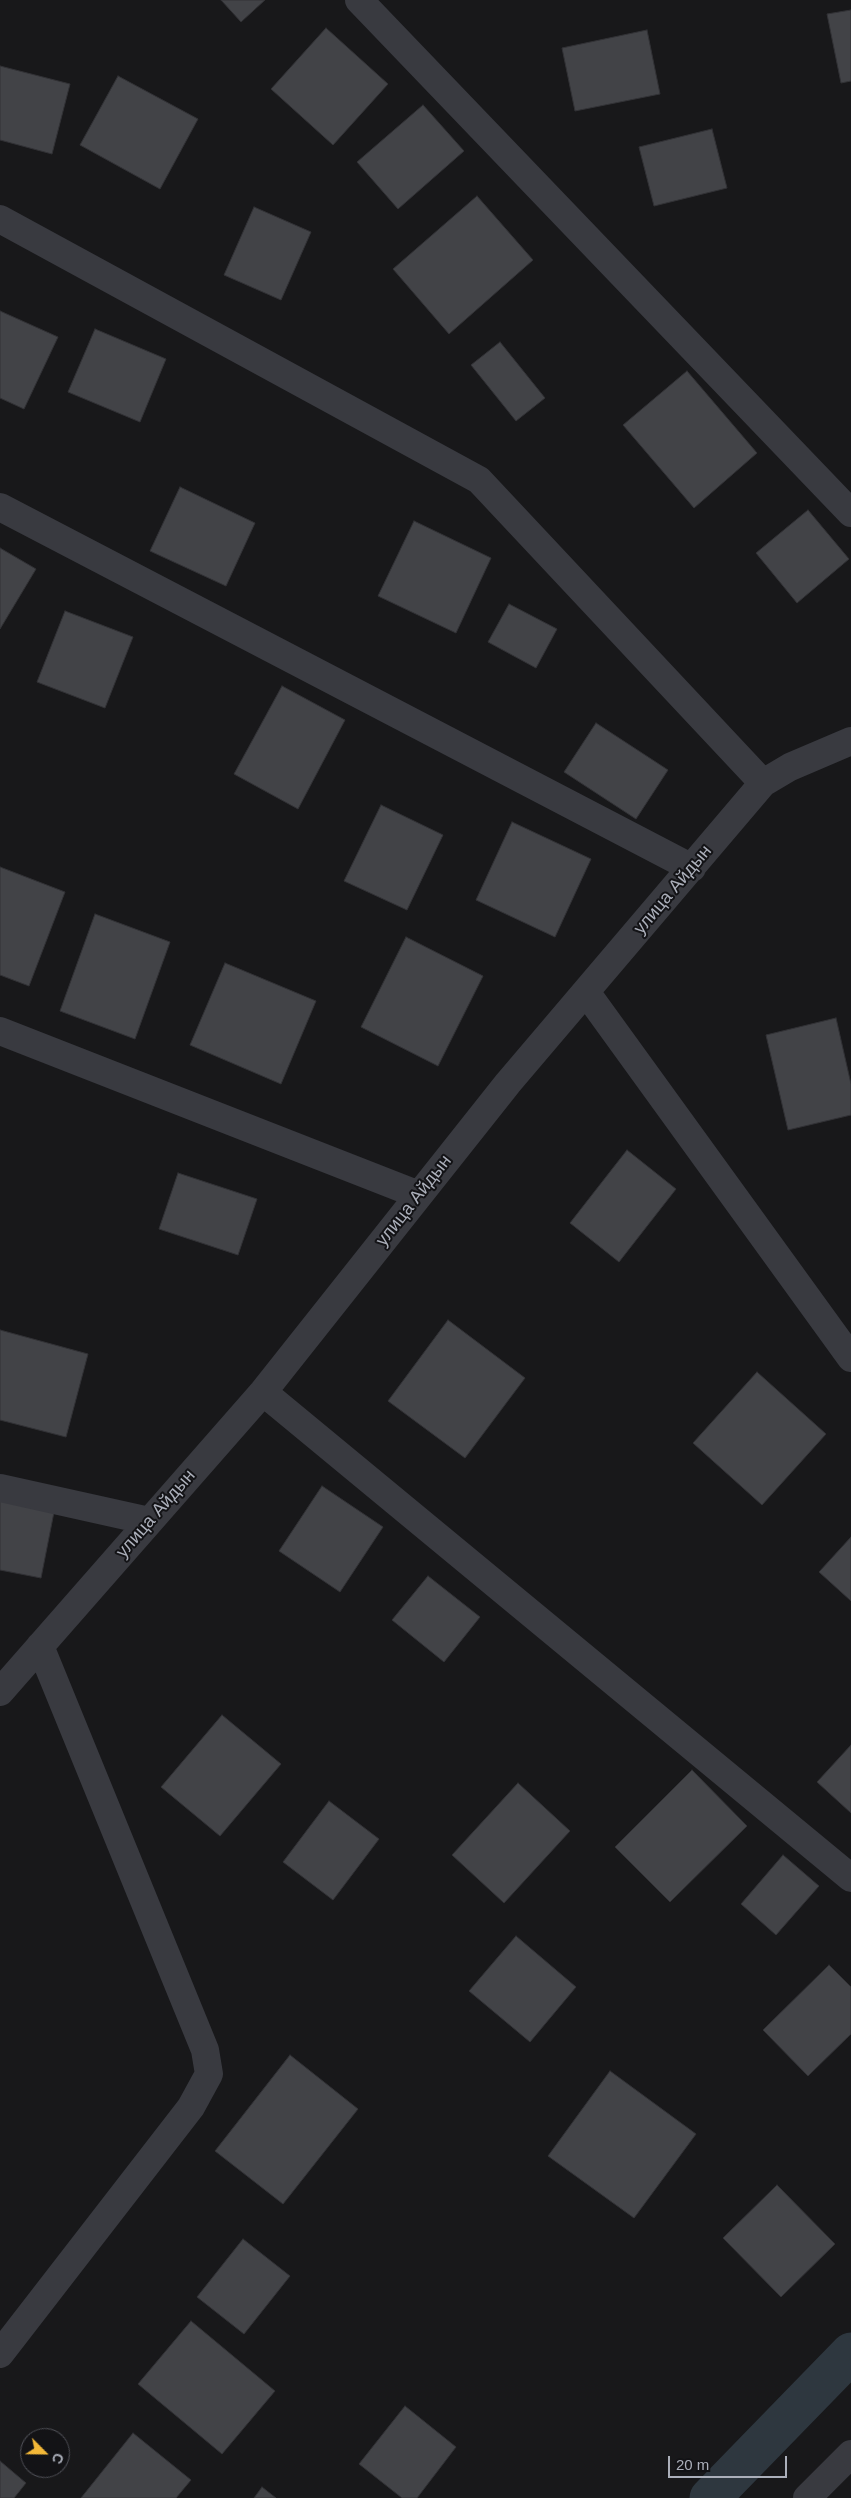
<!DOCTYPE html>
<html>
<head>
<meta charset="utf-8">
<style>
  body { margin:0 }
  #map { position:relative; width:851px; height:2498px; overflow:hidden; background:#18181a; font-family:Arial,sans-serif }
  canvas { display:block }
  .north { position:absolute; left:20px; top:2428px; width:50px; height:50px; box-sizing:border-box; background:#131316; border:1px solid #505158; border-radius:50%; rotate:113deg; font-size:14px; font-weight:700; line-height:20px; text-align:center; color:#abafba }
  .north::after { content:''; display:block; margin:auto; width:18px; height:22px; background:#f3b838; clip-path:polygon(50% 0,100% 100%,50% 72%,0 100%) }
  .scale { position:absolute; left:668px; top:2456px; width:119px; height:22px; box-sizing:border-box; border:2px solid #abafba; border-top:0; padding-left:6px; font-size:15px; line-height:18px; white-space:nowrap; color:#abafba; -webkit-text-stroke:4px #131316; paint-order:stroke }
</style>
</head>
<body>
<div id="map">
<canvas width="851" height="2498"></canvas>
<div class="north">С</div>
<div class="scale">20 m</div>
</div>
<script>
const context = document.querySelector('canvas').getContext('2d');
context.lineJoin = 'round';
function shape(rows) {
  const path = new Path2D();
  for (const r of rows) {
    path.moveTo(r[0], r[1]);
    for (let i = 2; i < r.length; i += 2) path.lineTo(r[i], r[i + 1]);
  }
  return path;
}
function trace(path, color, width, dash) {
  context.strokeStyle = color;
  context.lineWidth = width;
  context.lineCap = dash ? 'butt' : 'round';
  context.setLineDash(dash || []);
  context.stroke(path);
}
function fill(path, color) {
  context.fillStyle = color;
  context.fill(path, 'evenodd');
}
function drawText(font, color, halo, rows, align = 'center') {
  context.font = font + ' Arial,sans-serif';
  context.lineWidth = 4;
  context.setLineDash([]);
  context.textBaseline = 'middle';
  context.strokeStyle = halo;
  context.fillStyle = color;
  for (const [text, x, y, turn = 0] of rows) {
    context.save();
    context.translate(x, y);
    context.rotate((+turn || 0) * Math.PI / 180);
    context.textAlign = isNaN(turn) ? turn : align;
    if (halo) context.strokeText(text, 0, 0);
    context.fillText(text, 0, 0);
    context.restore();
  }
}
const canal = shape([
  [710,2498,851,2353]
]);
const building = shape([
  [221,0,265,0,241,22,221,0],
  [851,10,851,81,841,83,827,14,851,10],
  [326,28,388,84,333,145,271,89,326,28],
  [647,30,660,94,575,111,562,48,647,30],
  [0,66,70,84,52,154,0,140,0,66],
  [118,76,198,119,160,189,80,145,118,76],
  [423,105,464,151,398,209,357,162,423,105],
  [712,129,727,188,654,206,639,147,712,129],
  [477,196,533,260,449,334,393,269,477,196],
  [254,207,311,232,281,300,224,275,254,207],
  [0,311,58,337,24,409,0,398,0,311],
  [95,329,166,359,140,422,68,392,95,329],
  [500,342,545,398,516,421,471,365,500,342],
  [687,371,757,453,694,508,623,425,687,371],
  [180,487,255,523,226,586,150,551,180,487],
  [808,510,849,559,797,603,756,553,808,510],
  [414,521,491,558,456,633,378,596,414,521],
  [0,548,36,569,0,629,0,548],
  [509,604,557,629,536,668,488,642,509,604],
  [65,611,133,637,105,708,37,682,65,611],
  [282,686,345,720,298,809,234,774,282,686],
  [596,723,668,770,636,819,564,772,596,723],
  [381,805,443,835,407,910,344,881,381,805],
  [512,822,591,859,555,937,476,900,512,822],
  [0,867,65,892,29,986,0,975,0,867],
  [95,914,170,942,135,1039,60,1011,95,914],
  [406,937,483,976,438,1066,361,1027,406,937],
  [225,963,316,1001,281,1084,190,1045,225,963],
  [836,1018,851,1084,851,1115,788,1130,766,1035,836,1018],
  [627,1150,676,1189,619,1262,570,1223,627,1150],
  [178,1173,257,1199,238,1255,159,1229,178,1173],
  [448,1320,525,1378,465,1458,388,1401,448,1320],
  [0,1330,88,1354,66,1437,0,1420,0,1330],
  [757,1372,826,1434,762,1505,693,1443,757,1372],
  [322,1486,383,1527,340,1592,279,1551,322,1486],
  [0,1497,55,1507,41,1578,0,1570,0,1497],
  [851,1537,851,1601,819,1572,851,1537],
  [428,1576,480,1617,444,1662,392,1620,428,1576],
  [222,1715,281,1764,220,1836,161,1787,222,1715],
  [851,1745,851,1813,817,1782,851,1745],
  [692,1770,747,1826,670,1902,615,1847,692,1770],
  [518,1783,570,1831,504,1903,452,1855,518,1783],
  [329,1801,379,1839,333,1900,283,1862,329,1801],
  [783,1855,819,1886,776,1935,741,1904,783,1855],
  [516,1936,576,1987,530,2042,469,1991,516,1936],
  [829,1965,851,1987,851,2034,808,2076,763,2030,829,1965],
  [290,2055,358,2109,283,2204,215,2151,290,2055],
  [610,2071,696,2134,634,2218,548,2156,610,2071],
  [777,2185,835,2244,781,2297,723,2238,777,2185],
  [243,2239,290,2276,244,2334,197,2297,243,2239],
  [191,2321,275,2391,222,2454,138,2384,191,2321],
  [405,2406,456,2447,417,2498,402,2498,359,2464,405,2406],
  [133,2433,191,2480,176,2498,81,2498,133,2433],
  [0,2461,26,2483,14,2498,0,2498,0,2461],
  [262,2487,276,2498,254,2498,262,2487]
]);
const minor = shape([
  [359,0,851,513],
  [0,219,479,480,763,783],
  [0,507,692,868],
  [586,992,851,1358],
  [0,1031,419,1195],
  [263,1392,851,1878],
  [0,1488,149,1521],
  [0,1692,263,1392,508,1083,763,783,790,767,851,741],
  [0,2354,191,2107,209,2074,205,2050,40,1646],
  [807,2498,851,2454]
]);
const streetNames = [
  ["улица Айдын",673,890,-50],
  ["улица Айдын",414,1201,-52],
  ["улица Айдын",156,1514,-49]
];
trace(canal, '#2e373f', 41);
fill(building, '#424347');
trace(building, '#323236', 1);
trace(minor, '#393a40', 28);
drawText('18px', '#abafba', '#131316', streetNames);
</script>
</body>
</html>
